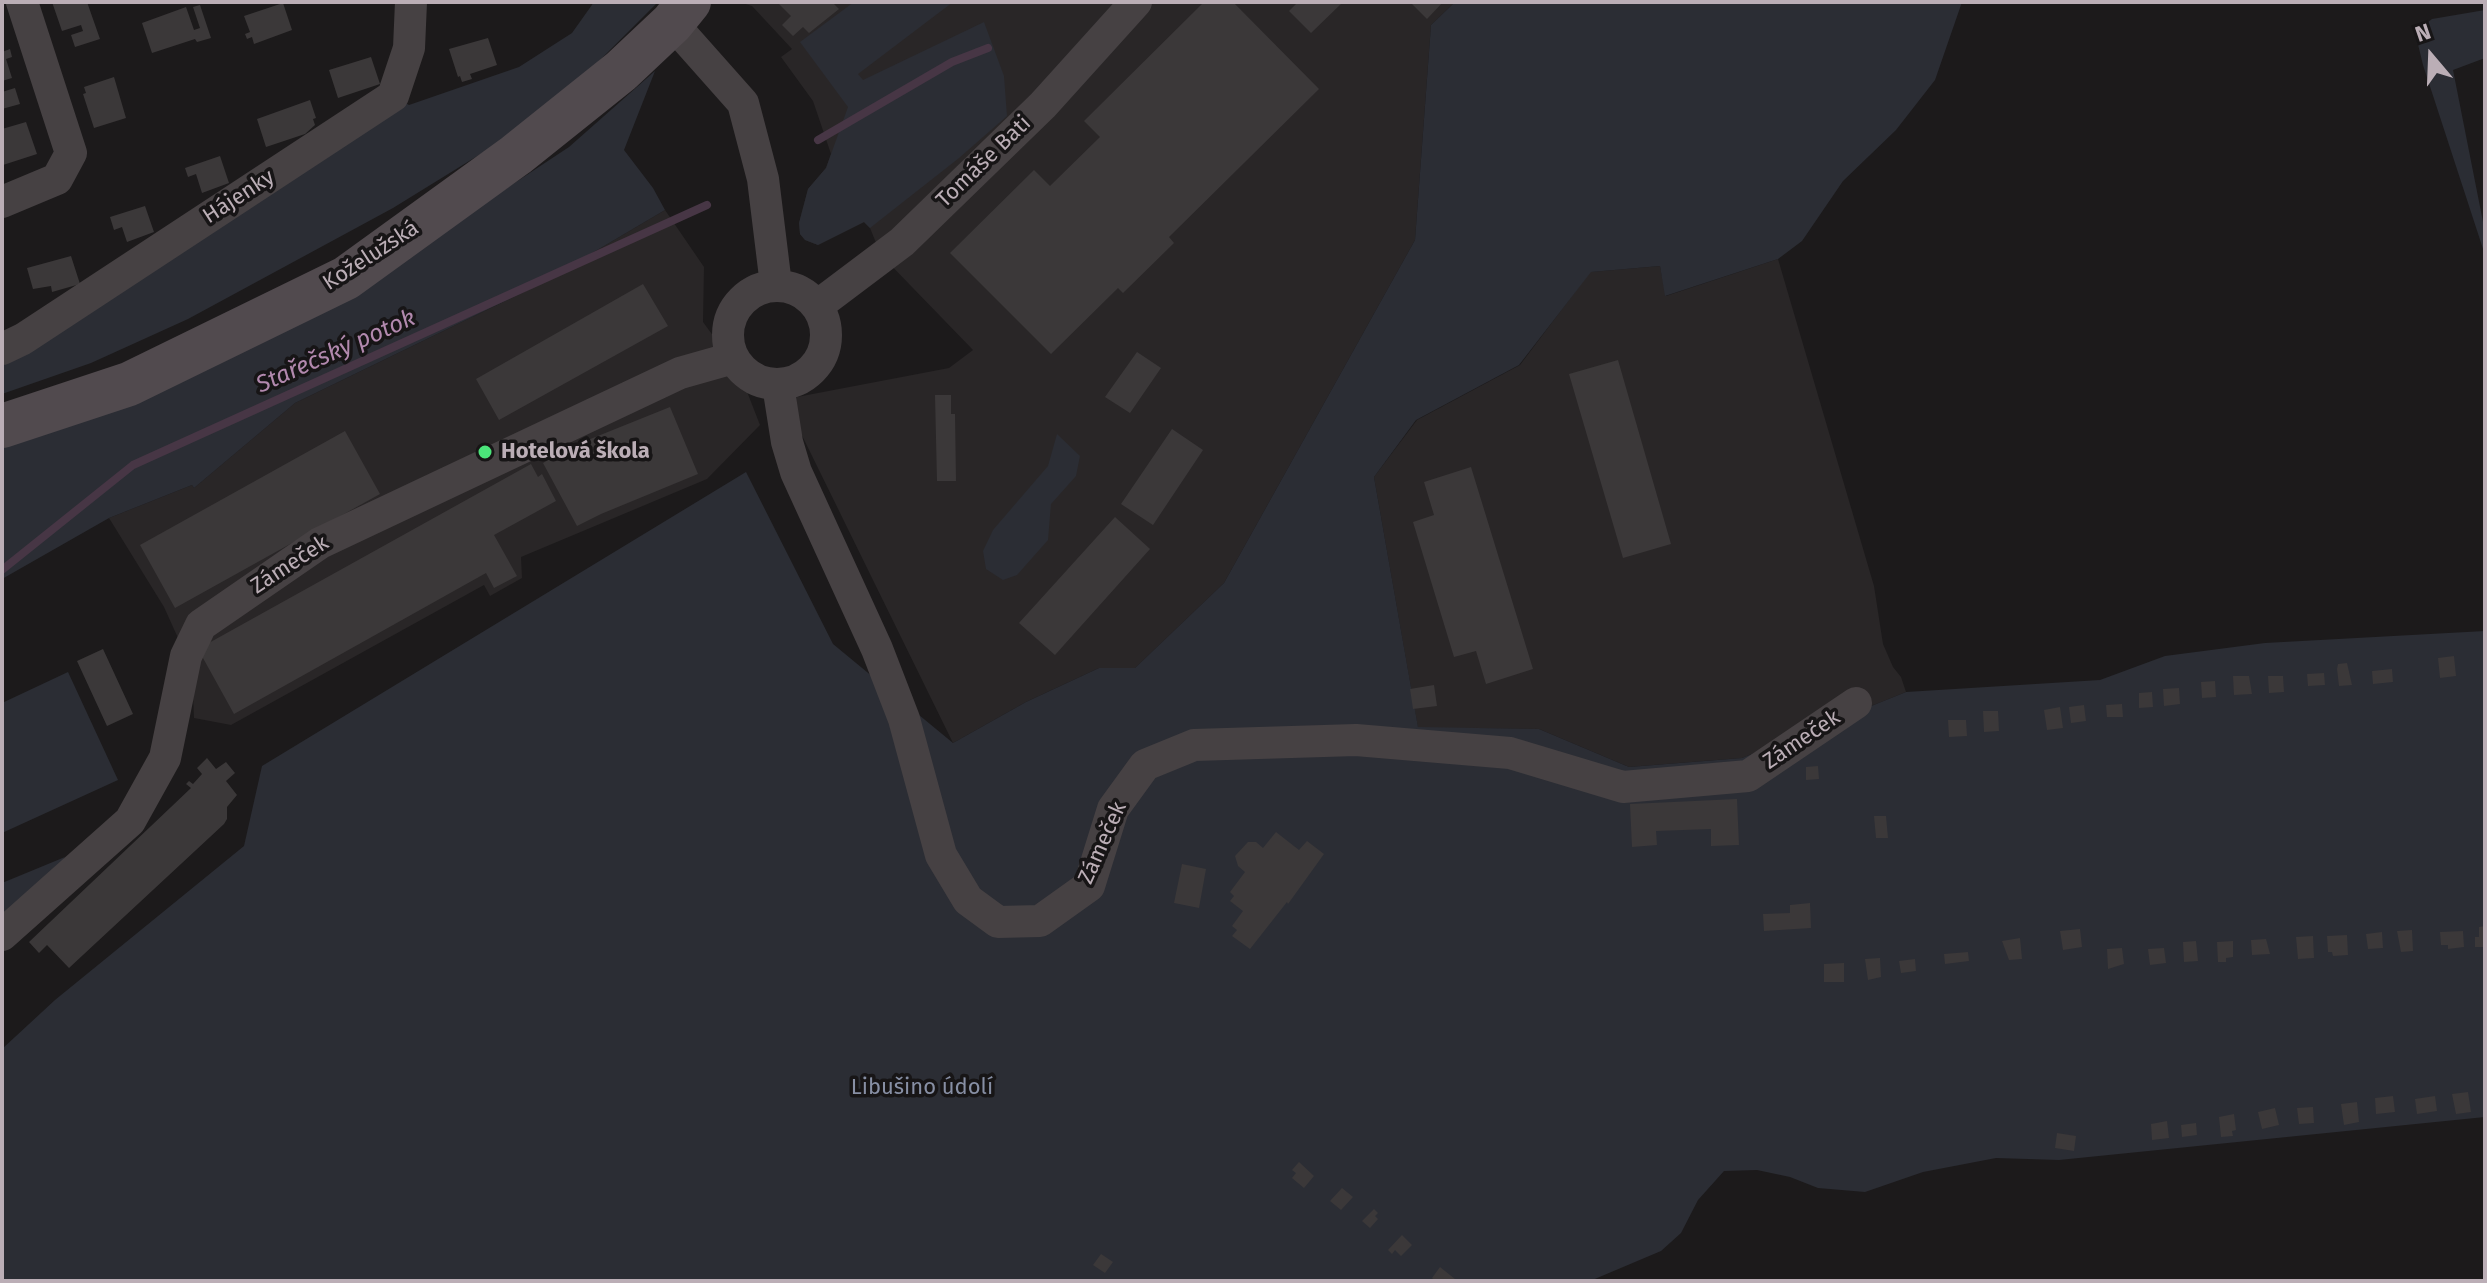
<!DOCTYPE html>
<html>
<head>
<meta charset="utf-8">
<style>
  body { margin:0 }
  #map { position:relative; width:2487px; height:1283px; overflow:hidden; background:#1c1a1b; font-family:"Fira Sans",sans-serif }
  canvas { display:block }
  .frame { position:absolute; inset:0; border:4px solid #bbaeb6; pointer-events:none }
  .north { position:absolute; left:2391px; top:16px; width:80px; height:80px; -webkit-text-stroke:6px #171516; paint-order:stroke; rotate:341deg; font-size:22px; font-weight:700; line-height:32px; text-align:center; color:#bbaeb6 }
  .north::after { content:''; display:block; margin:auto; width:28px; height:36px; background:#bbaeb6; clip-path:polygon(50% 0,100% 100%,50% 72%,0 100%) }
</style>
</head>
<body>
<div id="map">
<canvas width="2487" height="1283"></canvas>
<div class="frame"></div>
<div class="north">N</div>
</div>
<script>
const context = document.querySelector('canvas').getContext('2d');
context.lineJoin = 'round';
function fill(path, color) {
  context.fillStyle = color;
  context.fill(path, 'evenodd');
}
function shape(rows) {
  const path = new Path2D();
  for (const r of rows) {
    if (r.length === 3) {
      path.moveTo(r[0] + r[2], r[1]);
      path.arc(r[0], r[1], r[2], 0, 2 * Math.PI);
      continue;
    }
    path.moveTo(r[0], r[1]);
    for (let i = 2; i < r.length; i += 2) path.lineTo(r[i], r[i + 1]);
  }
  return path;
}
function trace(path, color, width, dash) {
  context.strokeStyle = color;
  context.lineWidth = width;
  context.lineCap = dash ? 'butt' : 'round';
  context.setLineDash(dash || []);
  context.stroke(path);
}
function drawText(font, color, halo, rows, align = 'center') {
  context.font = font + ' "Fira Sans",sans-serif';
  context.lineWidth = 7;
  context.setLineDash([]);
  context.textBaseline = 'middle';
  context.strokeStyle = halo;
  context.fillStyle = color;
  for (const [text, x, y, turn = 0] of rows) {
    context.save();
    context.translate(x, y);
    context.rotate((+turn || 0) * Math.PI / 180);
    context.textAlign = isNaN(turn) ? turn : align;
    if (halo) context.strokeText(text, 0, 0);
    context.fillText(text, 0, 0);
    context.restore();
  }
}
const built = shape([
  [739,2,1455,2,1431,25,1415,240,1224,583,1135,668,1099,668,1026,702,953,743,789,409,797,397,949,368,973,350,881,255,870,228,864,222,818,245,805,240,800,234,799,223,808,189,826,168,831,154,813,101,781,57,792,49,752,6],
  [665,210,704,267,703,322,739,371,760,425,707,479,521,557,522,578,490,596,484,585,231,725,194,718,192,669,164,607,109,518,192,485,194,488,295,403,538,285],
  [1778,259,1874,586,1883,644,1893,667,1901,677,1906,692,1742,758,1629,767,1539,729,1418,728,1374,477,1417,420,1520,365,1590,272,1660,266,1666,296]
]);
const green = shape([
  [594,2,658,2,547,113,393,208,188,319,91,363,2,394,2,349,393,96,409,105,519,67,572,33],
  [854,2,953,2,858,74,863,80,984,22,1004,76,1007,116,959,158,870,228,864,222,818,245,805,240,800,234,799,223,808,189,826,168,848,107,800,42],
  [1455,2,1962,2,1935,80,1896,130,1843,181,1802,241,1778,259,1665,296,1660,266,1591,272,1519,365,1416,420,1374,477,1418,727,1539,729,1629,767,1742,758,1906,692,2100,680,2165,656,2265,643,2485,631,2485,1117,2059,1160,1996,1158,1923,1172,1865,1192,1818,1188,1790,1177,1757,1170,1724,1171,1698,1200,1681,1233,1661,1251,1590,1281,2,1281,2,1049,55,1000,244,846,262,766,746,472,833,644,953,743,1026,702,1099,668,1135,668,1224,583,1415,240,1431,25],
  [2485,10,2485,58,2453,70,2485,232,2485,255,2423,65,2415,32,2432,19],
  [655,71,624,150,653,188,665,210,538,285,295,403,194,488,192,485,109,518,2,579,2,444,454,223,569,147],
  [1057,434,1080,456,1076,476,1051,504,1048,540,1017,575,1003,580,986,569,983,551,993,530,1048,466],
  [68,672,118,780,2,833,2,703],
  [65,857,52,876,2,921,2,883]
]);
const stream = shape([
  [818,140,952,62,988,48],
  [2,570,133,465,707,205]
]);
const building = shape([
  [52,2,87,2,100,39,75,47,71,35,83,31,81,25,62,31],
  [777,2,832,2,839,9,809,33,803,27,793,36,782,25,791,16],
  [1204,2,1233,2,1319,89,1169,237,1174,243,1123,293,1118,288,1051,354,950,253,1034,170,1050,186,1100,137,1084,121],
  [1298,2,1343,2,1311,33,1289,11],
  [1410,2,1443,2,1427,19],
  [283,3,292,30,254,44,252,37,247,39,245,34,250,32,244,16],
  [200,5,211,38,197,42,195,39,152,53,142,23,186,7,194,30,200,28,193,7],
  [488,38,497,65,470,74,472,79,462,82,460,76,458,77,449,49],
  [10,49,12,57,6,59,12,78,2,81,2,52],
  [371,57,380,84,338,98,329,70],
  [114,77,126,118,94,128,83,94,86,93,84,87],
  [15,88,20,104,2,109,2,92],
  [310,100,316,118,313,119,315,125,305,134,266,147,257,119],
  [26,122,37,154,3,165,2,129],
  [220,156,229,183,202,193,196,174,188,177,185,168],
  [145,206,154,232,127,242,122,227,114,230,110,217],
  [71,256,80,284,52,292,51,286,33,289,27,268],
  [643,284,668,326,499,420,476,379],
  [1137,352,1161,368,1130,413,1105,397],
  [1618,360,1671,544,1623,558,1569,374],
  [935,395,951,395,951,414,955,414,956,481,937,481],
  [670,407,698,474,601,514,577,526,543,463,573,446],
  [1172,429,1203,450,1153,525,1121,504],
  [345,431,380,494,175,608,140,545],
  [531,464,538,477,542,474,556,501,494,535,517,576,494,588,486,573,234,714,198,649],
  [1471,467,1533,669,1486,684,1476,651,1454,657,1413,522,1434,515,1424,482],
  [1115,517,1150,549,1055,655,1019,623],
  [103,649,133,714,107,726,77,661],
  [2454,656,2456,676,2440,678,2438,658],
  [2347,663,2352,685,2339,686,2337,669,2338,664],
  [2392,669,2393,682,2373,684,2372,671],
  [2324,673,2325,685,2308,686,2307,674],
  [2233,676,2249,676,2252,694,2234,695],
  [2268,676,2283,676,2284,692,2269,693],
  [2215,681,2216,697,2202,698,2201,682],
  [1434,685,1437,706,1413,709,1410,689],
  [2179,688,2180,704,2164,706,2163,689],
  [2152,692,2153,707,2139,708,2139,693],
  [2122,704,2123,717,2107,717,2106,705],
  [2084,705,2086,721,2071,723,2069,707],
  [2060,707,2063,728,2047,730,2044,710],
  [1983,711,1998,711,1999,731,1984,732],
  [1948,720,1966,720,1967,736,1949,737],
  [207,758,216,769,226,762,235,773,226,781,237,795,227,807,227,819,224,824,69,968,47,945,39,953,29,942,191,788,186,784,189,781,193,784,202,774,197,768],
  [1818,766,1819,779,1806,780,1806,767],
  [1737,799,1739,845,1711,846,1711,829,1656,831,1657,845,1632,847,1630,804],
  [1874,816,1886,816,1888,838,1876,838],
  [1276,832,1299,850,1307,841,1324,854,1288,904,1287,902,1250,949,1232,936,1237,930,1232,926,1243,911,1230,901,1234,896,1230,892,1245,872,1238,866,1235,856,1248,842,1256,842,1263,848],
  [1182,864,1206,869,1199,908,1174,903],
  [1810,903,1811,928,1764,931,1763,914,1790,913,1790,905],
  [2485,926,2485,947,2475,947,2475,937,2479,937,2479,927],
  [2080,929,2082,947,2063,950,2060,931],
  [2412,930,2413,951,2401,952,2397,931],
  [2463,931,2464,947,2448,949,2448,945,2441,945,2440,932],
  [2382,932,2383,948,2368,949,2366,934],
  [2347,935,2348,955,2333,956,2332,952,2328,952,2327,936],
  [2313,936,2314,958,2298,959,2296,937],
  [2020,938,2022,959,2009,960,2002,941],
  [2266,939,2270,954,2252,955,2251,940],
  [2196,941,2198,961,2184,962,2183,942],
  [2233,941,2233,957,2226,958,2226,962,2218,962,2217,942],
  [2122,948,2124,964,2108,969,2107,949],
  [2164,948,2166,963,2150,965,2148,949],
  [1968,952,1969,961,1945,964,1944,954],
  [1880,958,1881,977,1868,980,1865,959],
  [1915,959,1916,971,1901,973,1899,961],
  [1844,963,1844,982,1824,982,1824,964],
  [2468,1092,2471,1112,2456,1114,2452,1094],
  [2393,1096,2395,1112,2376,1114,2375,1098],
  [2435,1096,2437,1111,2417,1114,2415,1099],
  [2357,1102,2359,1122,2344,1125,2341,1104],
  [2313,1107,2314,1123,2299,1124,2297,1108],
  [2275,1108,2279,1125,2262,1129,2258,1112],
  [2234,1114,2236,1130,2232,1131,2233,1136,2221,1137,2219,1117],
  [2167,1121,2169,1138,2152,1140,2151,1124],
  [2196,1123,2197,1135,2182,1137,2181,1125],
  [2057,1133,2076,1136,2074,1151,2055,1148],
  [1299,1162,1314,1176,1304,1188,1292,1178,1296,1173,1292,1170],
  [1342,1188,1353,1197,1341,1210,1330,1201],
  [1374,1209,1378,1213,1375,1216,1378,1219,1370,1228,1362,1221],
  [1402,1235,1412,1245,1401,1256,1395,1250,1392,1254,1388,1250],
  [1101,1254,1113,1262,1105,1273,1093,1265],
  [1440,1267,1455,1279,1453,1281,1436,1281,1432,1278]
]);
const street = shape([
  [672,23,743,103,763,179,776,285],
  [2,202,57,179,71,153,22,2],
  [777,335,49],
  [817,306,902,242,1043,105,1136,2],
  [2,349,23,339,393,96,409,48,411,2],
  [778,385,787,442,796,472,877,649,904,719,941,855,968,900,998,922,1040,921,1089,886,1113,809,1145,765,1194,745,1356,740,1510,753,1623,787,1748,776,1856,703],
  [2,935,130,821,165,758,186,656,201,625,320,543,680,373,733,358]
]);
const secondary = shape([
  [2,426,129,384,346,278,516,155,621,71,672,23,689,2]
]);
const markers = [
  [485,452,8,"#4be47a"]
];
const streetNames = [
  ["Tomáše Bati",984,162,-44],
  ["Hájenky",239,197,-33],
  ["Koželužská",371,256,-33],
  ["Zámeček",290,565,-33],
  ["Zámeček",1802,740,-34],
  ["Zámeček",1103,843,-66]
];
const poiNames = [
  ["Hotelová škola",501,452]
];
const parkNames = [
  ["Libušino údolí",922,1088]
];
const waterNames = [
  ["Stařečský potok",336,352,-24]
];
fill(built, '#292627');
fill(green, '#2b2d34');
trace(stream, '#473645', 8);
fill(building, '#3b3839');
trace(street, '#464143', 32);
trace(secondary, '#514a4e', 44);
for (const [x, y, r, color] of markers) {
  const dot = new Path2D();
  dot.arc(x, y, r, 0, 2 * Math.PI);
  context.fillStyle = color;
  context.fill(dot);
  trace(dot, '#171516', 3);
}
drawText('22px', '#bbaeb6', '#171516', streetNames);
drawText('bold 22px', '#bbaeb6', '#171516', poiNames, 'left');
drawText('22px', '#878fa4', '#171516', parkNames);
drawText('italic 24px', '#b289ae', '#171516', waterNames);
</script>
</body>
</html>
